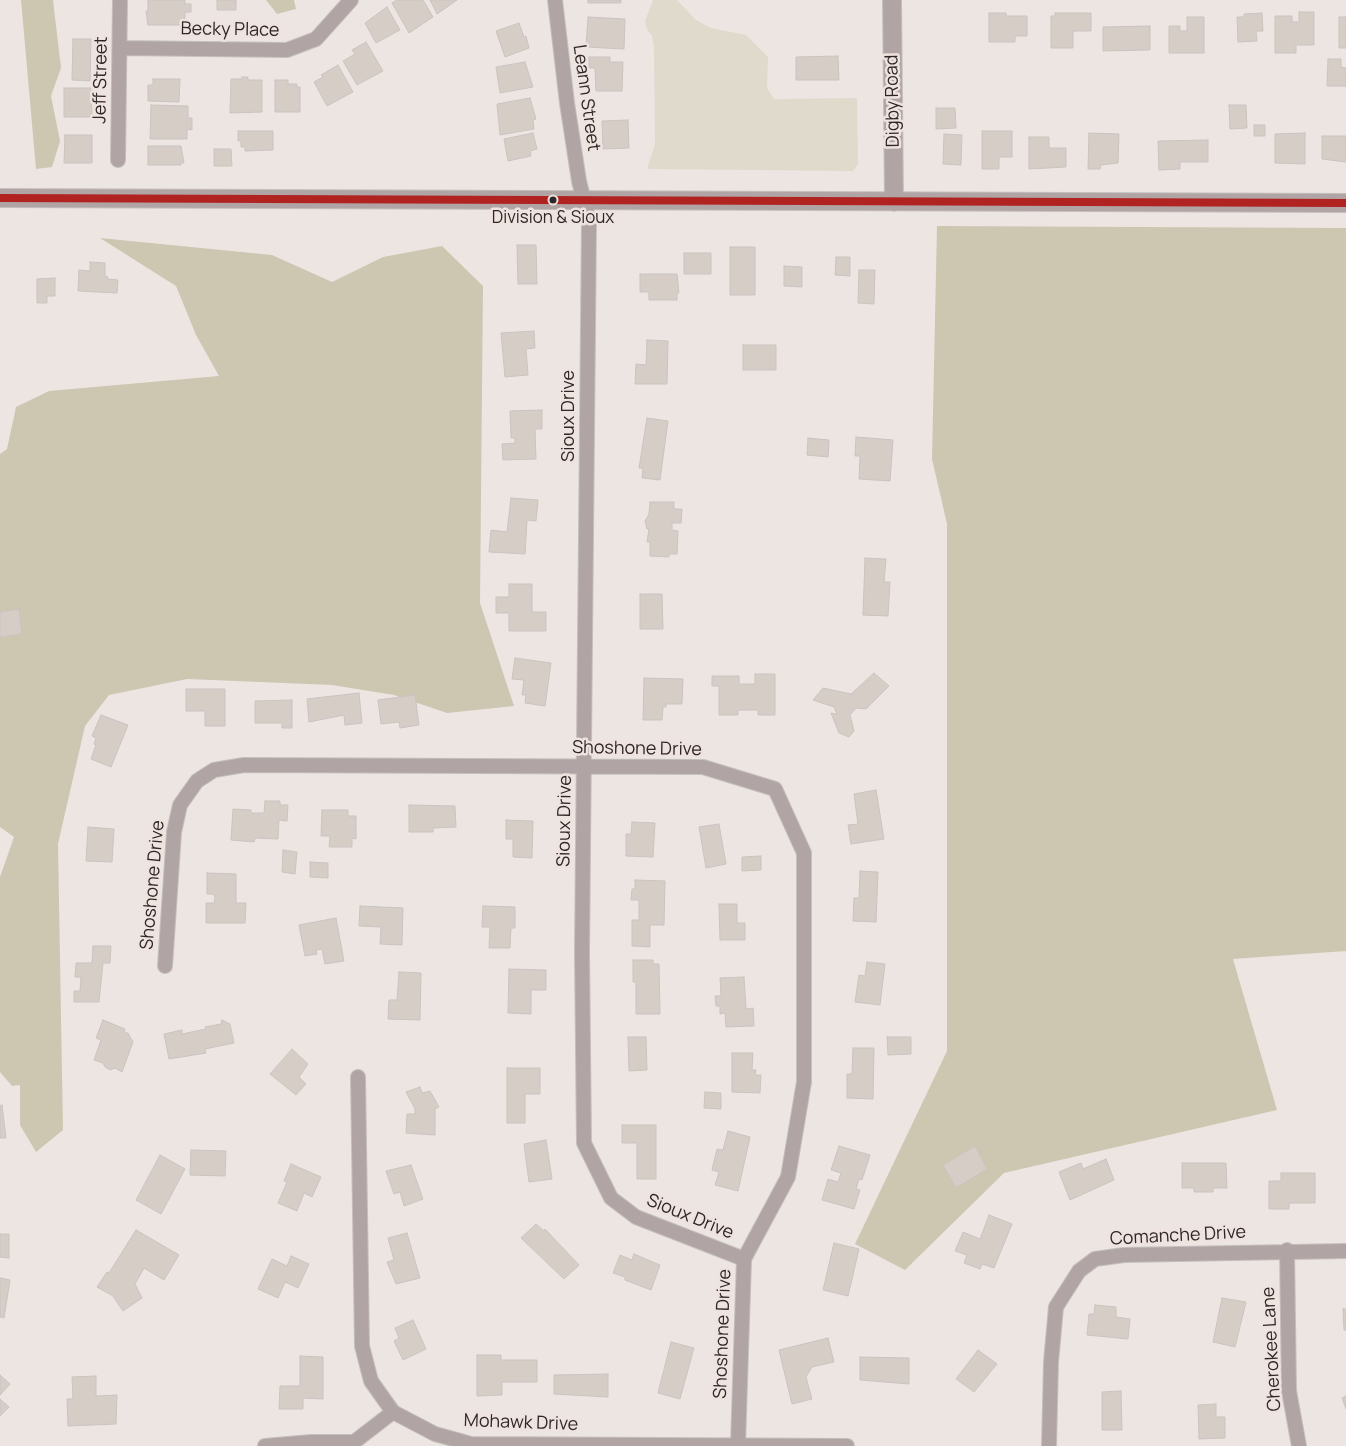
<!DOCTYPE html>
<html>
<head>
<meta charset="utf-8">
<style>
  body { margin:0 }
  canvas { display:block; background:#ece5e2 }
</style>
</head>
<body>
<canvas width="1346" height="1446"></canvas>
<script>
const context = document.querySelector('canvas').getContext('2d');
context.lineJoin = 'round';
function fill(path, color) {
  context.fillStyle = color;
  context.fill(path, 'evenodd');
}
function shape(rows) {
  const path = new Path2D();
  for (const r of rows) {
    path.moveTo(r[0], r[1]);
    for (let i = 2; i < r.length; i += 2) path.lineTo(r[i], r[i + 1]);
  }
  return path;
}
function trace(path, color, width, dash) {
  context.strokeStyle = color;
  context.lineWidth = width;
  context.lineCap = dash ? 'butt' : 'round';
  context.setLineDash(dash || []);
  context.stroke(path);
}
function drawText(font, color, halo, rows, align = 'center') {
  context.font = font + ' Manrope,sans-serif';
  context.lineWidth = 5;
  context.setLineDash([]);
  context.textBaseline = 'middle';
  context.strokeStyle = halo;
  context.fillStyle = color;
  for (const [text, x, y, turn = 0] of rows) {
    context.save();
    context.translate(x, y);
    context.rotate((+turn || 0) * Math.PI / 180);
    context.textAlign = isNaN(turn) ? turn : align;
    if (halo) context.strokeText(text, 0, 0);
    context.fillText(text, 0, 0);
    context.restore();
  }
}
const green = shape([
  [653,0,677,0,696,20,711,28,746,35,768,57,767,88,774,99,857,98,858,164,853,171,647,169,655,144,654,46,652,36,647,29,645,21]
]);
const forest = shape([
  [21,0,53,0,61,68,51,96,60,141,52,167,36,169],
  [266,0,294,0,296,9,277,14],
  [937,226,1346,228,1346,951,1233,959,1277,1110,1004,1173,905,1270,855,1244,947,1051,947,524,932,459],
  [100,238,272,255,332,282,383,257,442,246,483,286,480,603,514,706,447,713,394,695,332,685,187,679,109,695,85,726,58,844,63,1130,36,1152,20,1125,20,1085,12,1086,0,1072,0,877,14,837,0,827,0,454,7,449,16,407,49,391,219,376,196,335,176,286]
]);
const building = shape([
  [148,0,185,0,185,4,191,4,191,12,185,12,185,25,148,25,146,11,148,11,148,0],
  [217,0,236,0,236,10,217,10,217,0],
  [397,0,423,0,433,17,409,33,392,3,397,0],
  [430,0,457,0,437,14,430,0],
  [588,0,621,0,621,3,588,3,588,0],
  [387,7,400,30,376,43,365,23,387,7],
  [1299,12,1314,12,1314,45,1296,45,1296,53,1275,53,1275,16,1292,16,1292,22,1299,22,1299,12],
  [989,13,1006,13,1006,16,1027,16,1027,36,1015,36,1015,42,989,42,989,13],
  [1055,13,1091,13,1091,31,1073,31,1073,48,1051,48,1051,16,1055,16,1055,13],
  [1262,13,1263,31,1256,31,1257,41,1238,42,1237,17,1244,17,1244,14,1262,13],
  [588,17,625,19,624,49,586,47,588,17],
  [1187,17,1204,17,1204,53,1169,53,1169,26,1180,26,1180,31,1187,31,1187,17],
  [1339,17,1346,17,1346,48,1339,48,1339,17],
  [519,23,524,37,526,36,529,48,505,57,496,31,519,23],
  [1150,26,1150,50,1103,51,1103,27,1150,26],
  [73,39,91,39,90,81,72,80,73,39],
  [366,42,383,71,357,85,343,61,355,54,352,50,366,42],
  [838,56,839,80,796,80,796,57,838,56],
  [589,57,610,57,610,62,623,62,622,91,596,91,595,68,589,68,589,57],
  [1328,59,1341,59,1341,67,1346,68,1346,86,1327,86,1328,59],
  [525,62,533,87,500,93,496,67,525,62],
  [338,65,353,92,327,106,314,82,323,77,321,75,338,65],
  [242,77,248,77,248,80,262,80,262,112,230,113,231,79,242,79,242,77],
  [153,79,180,79,179,102,148,101,148,85,153,85,153,79],
  [275,80,288,80,288,84,297,84,297,87,300,87,300,112,275,112,275,80],
  [64,88,91,88,92,117,64,117,64,88],
  [530,98,536,119,533,120,534,129,500,135,497,104,530,98],
  [151,105,188,106,188,118,192,118,192,130,187,129,187,139,150,139,151,105],
  [1229,105,1246,105,1247,128,1230,129,1229,105],
  [936,108,955,108,956,128,936,129,936,108],
  [628,120,629,148,603,149,602,121,628,120],
  [1254,125,1265,125,1265,136,1254,136,1254,125],
  [238,131,273,131,273,150,245,151,245,147,241,147,241,141,238,141,238,131],
  [982,131,1012,131,1012,157,999,157,999,169,982,169,982,131],
  [533,133,537,149,530,151,531,156,508,161,504,139,533,133],
  [1089,133,1119,134,1118,163,1101,165,1100,169,1088,169,1089,133],
  [1305,133,1305,164,1275,163,1275,134,1305,133],
  [944,134,962,135,961,165,943,164,944,134],
  [65,135,92,135,92,163,64,163,65,135],
  [1322,136,1346,136,1346,162,1322,159,1322,136],
  [1029,137,1049,137,1049,148,1066,148,1066,167,1029,169,1029,137],
  [1208,140,1208,162,1180,162,1180,169,1159,170,1158,141,1208,140],
  [148,146,181,146,184,163,181,163,181,165,148,165,148,146],
  [214,149,231,149,232,166,214,166,214,149],
  [517,245,536,245,537,284,518,284,517,245],
  [730,247,755,247,755,295,730,295,730,247],
  [684,253,711,253,711,274,684,274,684,253],
  [836,257,850,257,850,276,835,275,836,257],
  [90,262,105,263,105,276,108,277,107,279,118,280,117,293,78,291,79,270,90,271,90,262],
  [784,266,802,267,802,287,784,286,784,266],
  [859,270,875,270,874,304,858,303,859,270],
  [640,274,677,274,679,293,677,293,677,300,649,300,649,292,640,292,640,274],
  [55,278,55,296,47,296,47,303,37,303,37,279,55,278],
  [534,331,535,348,526,349,528,375,505,377,501,333,534,331],
  [647,340,668,341,667,384,635,384,636,364,646,365,647,340],
  [743,345,776,345,776,370,743,370,743,345],
  [542,410,542,429,535,429,536,459,503,460,502,444,515,443,515,438,511,438,510,411,542,410],
  [647,418,668,421,660,480,642,478,643,468,639,468,647,418],
  [856,437,893,440,890,481,859,479,860,456,855,456,856,437],
  [808,438,829,440,828,457,807,455,808,438],
  [511,498,538,500,536,521,527,520,525,554,489,552,491,530,507,532,511,498],
  [650,502,674,502,674,509,682,509,681,523,672,523,672,530,678,531,677,554,669,554,669,557,650,556,650,542,647,542,649,529,647,529,645,521,649,514,650,502],
  [865,558,886,559,884,582,890,582,888,616,863,615,865,558],
  [509,584,532,584,532,612,546,612,546,631,509,631,509,613,496,613,496,597,509,597,509,584],
  [640,594,662,594,663,629,640,629,640,594],
  [19,609,22,634,0,637,0,612,19,609],
  [515,658,551,663,545,706,525,703,526,695,522,695,524,680,512,679,515,658],
  [874,673,889,686,866,709,856,708,850,715,854,731,849,737,839,733,831,713,837,714,834,707,813,700,823,688,851,694,874,673],
  [755,674,775,674,775,715,758,715,758,710,738,710,738,715,719,715,719,686,712,686,712,676,739,676,739,684,755,684,755,674],
  [644,678,683,679,682,704,666,704,666,707,663,707,662,720,643,720,644,678],
  [186,689,225,689,225,726,205,726,205,711,186,711,186,689],
  [359,693,362,723,345,725,344,715,309,722,307,699,359,693],
  [415,695,419,725,400,728,399,722,381,724,378,700,415,695],
  [292,700,292,728,282,728,282,723,255,723,255,701,292,700],
  [101,715,128,725,111,767,91,759,96,745,94,744,96,738,92,736,101,715],
  [876,790,884,839,851,844,848,825,858,824,854,794,876,790],
  [265,801,280,801,280,805,288,805,287,821,279,820,278,839,255,838,254,842,231,840,233,809,251,810,251,813,264,813,265,801],
  [409,805,455,806,456,827,433,828,433,832,409,832,409,805],
  [322,810,348,810,348,816,356,816,356,839,352,838,352,847,329,847,330,836,321,836,322,810],
  [506,820,533,821,532,858,513,857,513,839,506,839,506,820],
  [632,822,655,823,653,857,626,856,626,834,631,834,632,822],
  [719,824,726,864,706,868,699,827,719,824],
  [88,827,114,829,112,862,86,861,88,827],
  [283,850,297,852,295,874,282,872,283,850],
  [761,856,761,870,742,871,742,857,761,856],
  [310,862,328,863,328,878,310,877,310,862],
  [860,871,878,872,876,922,853,921,854,898,859,898,860,871],
  [207,873,236,874,236,903,246,903,245,923,206,923,206,903,214,903,215,897,213,894,207,894,207,873],
  [635,880,665,881,664,925,650,925,650,947,632,946,632,920,639,920,639,900,631,900,632,889,635,889,635,880],
  [719,904,737,904,737,923,745,923,745,940,720,940,719,904],
  [360,906,403,908,402,945,380,944,381,927,359,926,360,906],
  [483,906,515,907,515,928,511,928,510,948,489,948,490,927,482,927,483,906],
  [336,918,344,961,325,964,322,949,316,950,317,954,305,956,299,925,336,918],
  [93,946,111,946,110,963,103,963,99,1002,74,1002,74,991,80,991,81,977,75,977,76,963,92,963,93,946],
  [633,960,653,960,653,964,659,964,660,1014,636,1014,636,982,633,982,633,960],
  [867,962,885,964,880,1005,855,1002,859,975,865,976,867,962],
  [509,969,546,970,546,990,531,990,531,1014,508,1013,509,969],
  [399,972,421,973,420,1020,388,1019,389,1000,397,1000,399,972],
  [744,977,746,1009,753,1008,754,1026,726,1027,725,1013,720,1014,720,1006,716,1006,715,996,721,996,720,978,744,977],
  [103,1020,125,1029,124,1033,128,1033,133,1042,122,1072,115,1068,110,1070,105,1067,103,1063,94,1060,101,1040,96,1038,103,1020],
  [222,1020,230,1024,234,1043,205,1049,206,1053,169,1059,164,1034,182,1030,182,1034,206,1029,205,1027,221,1024,222,1020],
  [628,1037,646,1037,647,1070,629,1071,628,1037],
  [887,1037,911,1037,911,1054,888,1055,887,1037],
  [853,1048,874,1048,873,1099,847,1098,847,1074,852,1074,853,1048],
  [292,1049,308,1064,299,1077,306,1084,296,1095,270,1074,292,1049],
  [732,1053,753,1053,752,1070,756,1070,755,1075,761,1075,760,1093,732,1092,732,1053],
  [507,1068,540,1068,540,1094,525,1094,525,1123,507,1123,507,1068],
  [420,1087,422,1093,430,1091,439,1107,435,1109,435,1135,406,1133,407,1114,415,1114,415,1109,406,1092,420,1087],
  [705,1092,721,1093,721,1109,704,1108,705,1092],
  [2,1105,6,1138,0,1138,0,1106,2,1105],
  [622,1125,656,1125,656,1179,637,1179,637,1143,622,1143,622,1125],
  [728,1131,750,1137,738,1191,715,1185,719,1172,712,1170,717,1149,723,1150,728,1131],
  [546,1140,552,1179,529,1182,524,1144,546,1140],
  [839,1146,870,1155,862,1180,859,1179,856,1189,860,1190,854,1209,822,1200,828,1179,838,1182,841,1173,831,1170,839,1146],
  [975,1146,987,1169,956,1188,943,1165,975,1146],
  [191,1150,226,1151,225,1176,190,1175,191,1150],
  [160,1155,185,1169,161,1214,136,1200,160,1155],
  [1106,1159,1114,1180,1070,1200,1059,1172,1081,1163,1083,1169,1106,1159],
  [1182,1163,1226,1163,1227,1188,1213,1188,1213,1192,1194,1192,1194,1188,1182,1188,1182,1163],
  [291,1164,321,1177,312,1197,304,1193,297,1211,278,1203,287,1182,284,1181,291,1164],
  [411,1165,423,1199,404,1206,400,1192,394,1194,386,1171,411,1165],
  [1281,1173,1315,1173,1315,1203,1289,1203,1289,1209,1269,1209,1269,1181,1281,1181,1281,1173],
  [989,1215,1012,1224,994,1268,982,1264,980,1269,964,1263,967,1255,955,1251,963,1232,980,1239,989,1215],
  [536,1224,544,1231,545,1229,579,1265,564,1279,521,1238,536,1224],
  [136,1230,179,1255,164,1280,144,1268,135,1284,142,1298,123,1311,113,1296,97,1287,107,1272,109,1273,136,1230],
  [407,1233,420,1278,396,1284,387,1262,394,1260,388,1238,407,1233],
  [0,1234,9,1234,9,1258,0,1257,0,1234],
  [834,1243,859,1249,848,1296,823,1290,834,1243],
  [634,1254,660,1265,651,1290,625,1280,625,1277,613,1273,620,1255,632,1260,634,1254],
  [291,1256,309,1264,298,1288,285,1282,278,1298,258,1289,272,1259,287,1266,291,1256],
  [0,1278,10,1280,4,1318,0,1317,0,1278],
  [1222,1298,1246,1302,1235,1347,1213,1342,1222,1298],
  [1095,1305,1116,1307,1116,1317,1130,1319,1128,1339,1087,1335,1089,1314,1094,1314,1095,1305],
  [1343,1309,1346,1309,1346,1330,1344,1330,1343,1309],
  [413,1320,426,1349,403,1360,394,1341,399,1338,395,1328,413,1320],
  [828,1338,834,1362,812,1367,806,1377,812,1399,792,1404,779,1350,828,1338],
  [671,1342,694,1348,680,1399,658,1393,671,1342],
  [978,1350,997,1364,974,1392,956,1379,978,1350],
  [477,1355,501,1355,501,1360,537,1360,537,1382,502,1382,502,1395,477,1396,477,1355],
  [300,1356,323,1357,323,1399,303,1398,303,1409,279,1409,280,1386,300,1386,300,1356],
  [860,1357,909,1358,909,1384,860,1380,860,1357],
  [608,1374,608,1397,554,1394,554,1375,608,1374],
  [0,1375,10,1384,0,1395,0,1375],
  [96,1376,96,1396,117,1395,116,1424,68,1426,67,1399,73,1399,72,1377,96,1376],
  [1121,1391,1122,1430,1102,1430,1102,1392,1121,1391],
  [1346,1396,1346,1409,1342,1398,1346,1396],
  [0,1399,9,1407,0,1416,0,1399],
  [1216,1404,1216,1417,1225,1417,1225,1438,1199,1439,1198,1405,1216,1404]
]);
const minor = shape([
  [555,0,567,103,579,181,589,221,582,952,584,1143,611,1198,636,1217,744,1259],
  [120,48,287,50,316,39,351,0],
  [118,160,120,0],
  [165,966,174,832,180,805,197,781,214,770,244,765,703,767,775,789,804,853,804,1082,788,1177,744,1259,738,1445],
  [358,1077,362,1346,371,1381,393,1412,435,1434,471,1444,847,1446],
  [1287,1250,1289,1391,1299,1446],
  [265,1446,311,1442,354,1442,393,1412],
  [1049,1446,1051,1362,1056,1307,1079,1271,1095,1259,1124,1255,1346,1251]
]);
const tertiary = shape([
  [892,0,894,202],
  [0,198,1346,203]
]);
const bus1 = shape([
  [0,198,1346,203]
]);
const markers = [
  [553,200,4.5,"#2d2827"]
];
const busNames = [
  ["Division & Sioux",553,218]
];
const streetNames = [
  ["Becky Place",230,30,1],
  ["Jeff Street",101,80,-89],
  ["Leann Street",586,98,82],
  ["Digby Road",893,101,-91],
  ["Sioux Drive",569,416,-90],
  ["Shoshone Drive",637,749,1],
  ["Sioux Drive",565,821,-89],
  ["Shoshone Drive",153,885,-85],
  ["Sioux Drive",690,1217,22],
  ["Comanche Drive",1178,1236,-3],
  ["Shoshone Drive",723,1334,-88],
  ["Cherokee Lane",1272,1349,-93],
  ["Mohawk Drive",521,1423,2]
];
fill(green, '#dfdacc');
fill(forest, '#cdc7b2');
fill(building, '#d6cdc6');
trace(building, '#c9c4c1', 1);
trace(minor, '#c5c0bd', 16);
trace(tertiary, '#c5c0bd', 20);
trace(minor, '#b0a4a5', 14);
trace(tertiary, '#b0a4a5', 18);
trace(bus1, '#b02321', 8);
for (const [x, y, r, color] of markers) {
  const dot = new Path2D();
  dot.arc(x, y, r, 0, 2 * Math.PI);
  context.fillStyle = color;
  context.fill(dot);
  trace(dot, '#efe3df', 2);
}
drawText('17px', '#2d2827', '#efe3df', busNames);
drawText('18px', '#2d2827', '#efe3df', streetNames);
</script>
</body>
</html>
